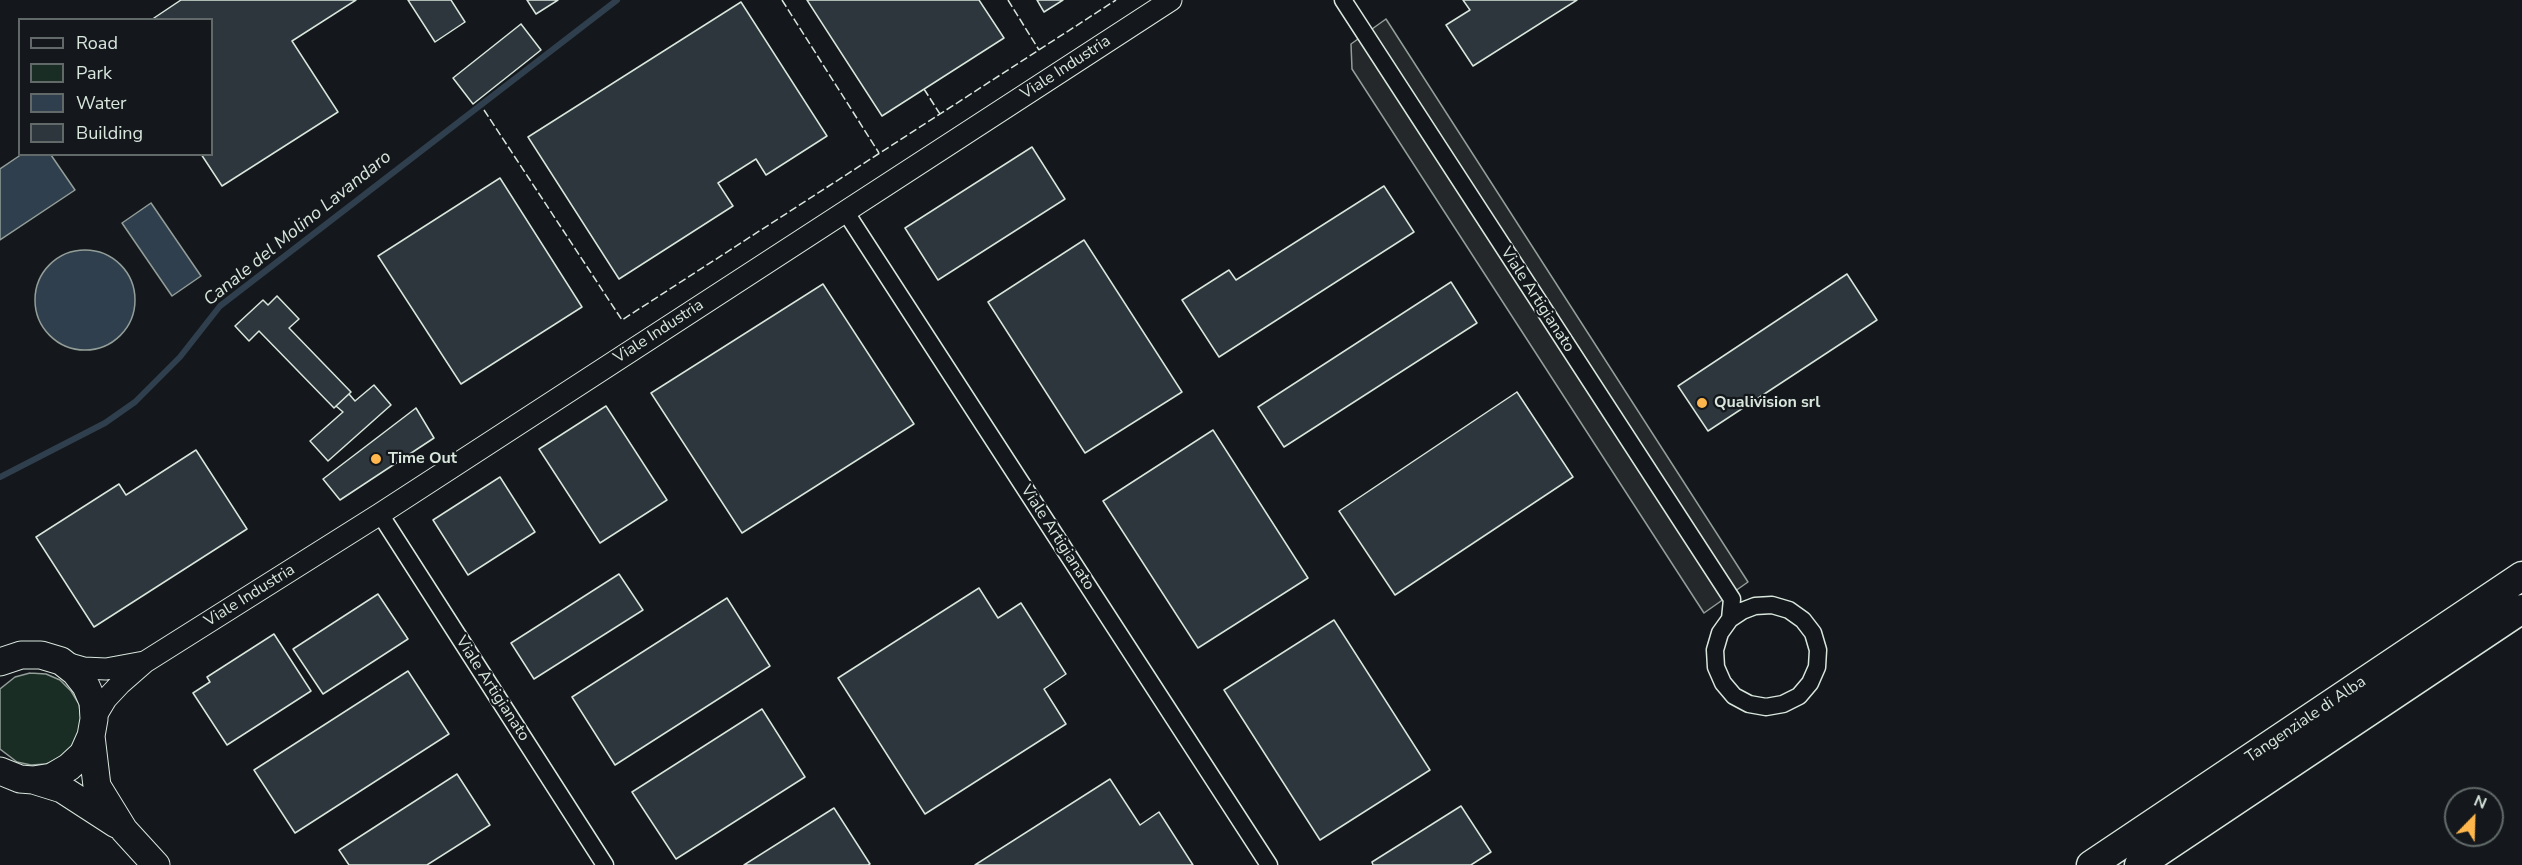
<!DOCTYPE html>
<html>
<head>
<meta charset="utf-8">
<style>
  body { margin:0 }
  #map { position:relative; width:2522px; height:865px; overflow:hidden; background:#14181c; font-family:"Nunito Sans",sans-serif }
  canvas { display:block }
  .legend { position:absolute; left:18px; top:18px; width:195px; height:138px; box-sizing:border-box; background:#14181c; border:2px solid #626a69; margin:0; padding:8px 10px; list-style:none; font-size:18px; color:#d8e6dc }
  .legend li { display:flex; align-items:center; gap:12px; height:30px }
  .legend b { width:30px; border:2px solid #626a69 }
  .north { position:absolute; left:2444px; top:787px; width:60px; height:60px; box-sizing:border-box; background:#14181c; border:2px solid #626a69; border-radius:50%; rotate:23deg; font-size:16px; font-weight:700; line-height:24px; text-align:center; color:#d8e6dc }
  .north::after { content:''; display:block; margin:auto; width:21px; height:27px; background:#ffb74d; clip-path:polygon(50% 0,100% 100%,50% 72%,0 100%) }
</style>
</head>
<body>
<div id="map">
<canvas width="2522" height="865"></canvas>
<ul class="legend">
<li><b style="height:8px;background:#14181c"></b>Road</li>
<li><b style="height:16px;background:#1a2d24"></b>Park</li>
<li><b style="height:16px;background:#2f3f4d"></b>Water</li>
<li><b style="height:16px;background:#2c363c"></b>Building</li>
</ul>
<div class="north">N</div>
</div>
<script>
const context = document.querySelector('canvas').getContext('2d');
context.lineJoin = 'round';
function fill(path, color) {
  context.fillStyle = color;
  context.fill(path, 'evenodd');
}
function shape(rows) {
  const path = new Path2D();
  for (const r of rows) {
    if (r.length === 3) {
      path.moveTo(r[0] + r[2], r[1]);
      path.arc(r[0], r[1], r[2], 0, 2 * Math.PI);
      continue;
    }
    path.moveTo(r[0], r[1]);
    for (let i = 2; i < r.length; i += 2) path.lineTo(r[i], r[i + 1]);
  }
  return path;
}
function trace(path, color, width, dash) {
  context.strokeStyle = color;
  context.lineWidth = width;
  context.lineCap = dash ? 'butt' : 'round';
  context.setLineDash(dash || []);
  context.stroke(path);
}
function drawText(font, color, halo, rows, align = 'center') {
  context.font = font + ' "Nunito Sans",sans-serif';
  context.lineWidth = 4.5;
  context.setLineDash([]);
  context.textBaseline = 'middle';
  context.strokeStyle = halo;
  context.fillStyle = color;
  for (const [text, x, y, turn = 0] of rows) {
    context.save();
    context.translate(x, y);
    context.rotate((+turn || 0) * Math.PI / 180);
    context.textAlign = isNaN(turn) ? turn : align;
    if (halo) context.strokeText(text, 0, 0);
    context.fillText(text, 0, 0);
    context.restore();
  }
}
const green = shape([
  [30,673,46,674,60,680,71,691,79,704,81,719,79,734,71,748,60,758,46,764,31,765,17,762,0,749,0,689,15,677,30,673]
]);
const parking = shape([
  [1386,19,1748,582,1704,613,1352,69,1351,44,1386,19]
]);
const water = shape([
  [22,154,51,155,75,190,0,240,0,169,22,154],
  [151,203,201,276,172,296,122,223,151,203],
  [85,300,50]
]);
const stream = shape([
  [0,477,105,423,135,402,180,357,220,306,617,0]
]);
const building = shape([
  [181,0,356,0,292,41,338,112,222,186,201,154,212,154,212,20,151,20,181,0],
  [408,0,451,0,465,22,435,42,408,0],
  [527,0,558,0,536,14,527,0],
  [807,0,979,0,1004,38,882,116,807,0],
  [1037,0,1063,0,1044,12,1037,0],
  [1463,0,1577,0,1473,66,1446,25,1470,10,1463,0],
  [741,2,827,136,766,175,756,159,718,183,733,206,619,279,528,137,741,2],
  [521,24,541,50,473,104,453,78,521,24],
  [1032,147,1065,199,938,280,905,228,1032,147],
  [500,178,582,307,461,384,378,256,500,178],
  [1384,186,1414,232,1219,357,1182,300,1229,270,1236,280,1384,186],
  [1084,240,1182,392,1085,453,988,302,1084,240],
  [1847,274,1877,320,1708,431,1678,386,1847,274],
  [1451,282,1477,323,1284,447,1258,407,1451,282],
  [823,284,914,424,742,533,651,393,823,284],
  [277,296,299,319,289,328,351,392,334,408,259,331,249,341,235,326,263,300,268,305,277,296],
  [374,385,391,405,328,461,310,441,343,412,336,406,349,394,355,401,374,385],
  [1517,392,1573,477,1395,595,1339,511,1517,392],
  [606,406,667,500,600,543,539,449,606,406],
  [416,408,434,438,340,500,323,479,416,408],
  [1213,430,1308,578,1198,648,1103,501,1213,430],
  [196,450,247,529,94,627,36,537,119,484,126,495,196,450],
  [500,477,535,532,468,575,433,520,500,477],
  [619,574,643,610,534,679,511,643,619,574],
  [979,588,998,618,1021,603,1066,674,1044,689,1066,724,925,814,838,678,979,588],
  [378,594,408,639,323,694,293,649,378,594],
  [727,598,770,666,615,765,572,697,727,598],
  [1334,620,1430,770,1320,840,1224,690,1334,620],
  [274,634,311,691,227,745,193,693,210,682,207,677,274,634],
  [408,671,449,734,295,833,254,770,408,671],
  [762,709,805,777,676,859,632,792,762,709],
  [457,774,490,825,427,865,349,865,339,850,457,774],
  [1110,779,1140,825,1159,812,1193,865,975,865,1110,779],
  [1461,806,1491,852,1471,865,1373,865,1372,862,1461,806],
  [834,808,870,864,868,865,744,865,834,808]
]);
const minor = shape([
  [1343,0,1732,599],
  [845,211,1269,865],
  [380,514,605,865],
  [1730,619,1742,611,1755,606,1772,605,1789,610,1803,620,1813,633,1818,650,1817,667,1810,683,1799,696,1783,704,1766,707,1749,704,1734,696,1723,683,1716,667,1715,650,1720,633,1730,619,1732,599]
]);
const tertiary = shape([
  [63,662,84,668,106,669,144,662],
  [94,719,106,699,121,683,145,662,380,514,1171,0]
]);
const primary = shape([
  [0,662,21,655,41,655,61,661,75,672,86,686,93,702,94,719,91,736,83,754,69,767,52,777,33,780,20,779,0,771],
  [91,736,97,786,124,830,156,865],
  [33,780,62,789,116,824]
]);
const trunk = shape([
  [2091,865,2522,576],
  [2139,865,2522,609]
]);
const fence = shape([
  [782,0,879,153],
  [1008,0,1039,50],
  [924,89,940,114],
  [484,110,622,320,1116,0]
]);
const markers = [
  [1702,403,6,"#ffb74d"],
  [376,459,6,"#ffb74d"]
];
const streetNames = [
  ["Viale Industria",1066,68,-33],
  ["Viale Artigianato",1537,300,57],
  ["Viale Industria",659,332,-33],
  ["Viale Artigianato",1057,538,57],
  ["Viale Industria",250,596,-32],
  ["Viale Artigianato",492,689,57],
  ["Tangenziale di Alba",2306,720,-34]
];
const poiNames = [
  ["Qualivision srl",1714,403],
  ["Time Out",388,459]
];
const waterNames = [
  ["Canale del Molino Lavandaro",298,229,-39]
];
fill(green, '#1a2d24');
trace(green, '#939e99', 1.5);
fill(parking, '#24282b');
trace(parking, '#939e99', 1.5);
fill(water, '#2f3f4d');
trace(water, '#939e99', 1.5);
trace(stream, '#2f3f4d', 6);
fill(building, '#2c363c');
trace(building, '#d8e6dc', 1.5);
trace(minor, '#d8e6dc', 19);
trace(tertiary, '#d8e6dc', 23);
trace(primary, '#d8e6dc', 29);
trace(trunk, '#d8e6dc', 31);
trace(minor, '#14181c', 16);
trace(tertiary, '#14181c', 21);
trace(primary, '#14181c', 27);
trace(trunk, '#14181c', 28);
trace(fence, '#d8e6dc', 1.5, [8, 3]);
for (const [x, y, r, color] of markers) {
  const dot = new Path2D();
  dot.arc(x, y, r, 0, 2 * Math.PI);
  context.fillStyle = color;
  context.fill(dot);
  trace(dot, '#14181c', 2);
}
drawText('16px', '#d8e6dc', '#14181c', streetNames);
drawText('bold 16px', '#d8e6dc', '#14181c', poiNames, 'left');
drawText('italic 18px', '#d8e6dc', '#14181c', waterNames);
</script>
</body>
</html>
